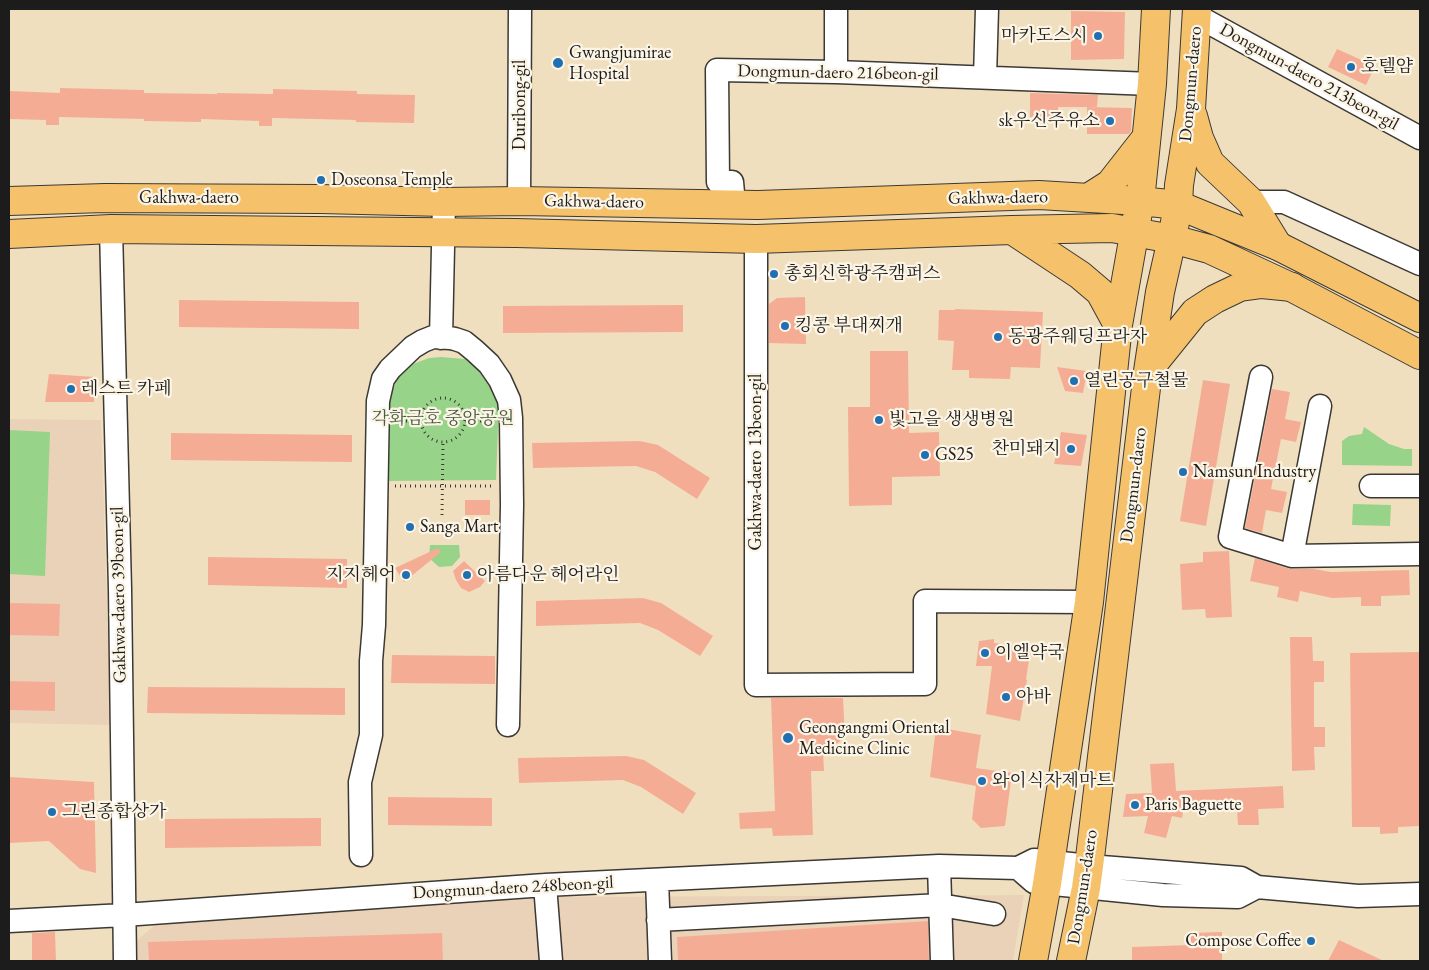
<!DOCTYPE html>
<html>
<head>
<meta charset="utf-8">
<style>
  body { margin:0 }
  #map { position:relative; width:1429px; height:970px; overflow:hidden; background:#f0dfbf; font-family:"EB Garamond",serif }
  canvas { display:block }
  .frame { position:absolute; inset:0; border:10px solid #1c1c1c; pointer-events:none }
</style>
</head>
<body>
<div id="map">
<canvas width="1429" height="970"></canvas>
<div class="frame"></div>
</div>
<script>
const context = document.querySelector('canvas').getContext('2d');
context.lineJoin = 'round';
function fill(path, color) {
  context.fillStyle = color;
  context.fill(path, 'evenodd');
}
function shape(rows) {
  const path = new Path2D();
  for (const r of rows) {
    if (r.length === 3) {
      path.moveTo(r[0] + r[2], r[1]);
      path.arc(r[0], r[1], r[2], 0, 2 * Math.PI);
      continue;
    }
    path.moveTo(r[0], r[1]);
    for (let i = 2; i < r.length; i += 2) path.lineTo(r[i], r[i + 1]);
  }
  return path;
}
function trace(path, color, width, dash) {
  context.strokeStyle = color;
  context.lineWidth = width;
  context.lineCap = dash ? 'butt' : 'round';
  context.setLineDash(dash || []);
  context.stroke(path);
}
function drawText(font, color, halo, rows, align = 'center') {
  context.font = font + ' "EB Garamond","Noto Serif KR",serif';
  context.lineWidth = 4.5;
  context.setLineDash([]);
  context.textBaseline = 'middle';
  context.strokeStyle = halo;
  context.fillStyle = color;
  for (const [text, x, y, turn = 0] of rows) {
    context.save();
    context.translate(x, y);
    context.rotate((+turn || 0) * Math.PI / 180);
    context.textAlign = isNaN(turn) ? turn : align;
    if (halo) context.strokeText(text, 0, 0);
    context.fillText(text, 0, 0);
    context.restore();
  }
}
const built = shape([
  [9,419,101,420,111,725,9,723],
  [1024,895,1013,961,135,961,135,942,155,925,540,897]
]);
const green = shape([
  [441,357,465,359,486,372,499,401,496,480,388,481,389,399,394,387,400,374,413,364,429,358],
  [1364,427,1389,444,1404,449,1412,449,1412,466,1342,465,1342,441,1349,436,1362,434],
  [9,430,50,432,45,576,9,574],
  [1353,504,1391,505,1390,526,1352,525],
  [430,545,459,545,460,557,452,566,439,567,429,558]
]);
const building = shape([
  [1071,11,1125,12,1124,59,1071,60],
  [1337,49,1375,66,1366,85,1328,67],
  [60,88,144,90,144,93,217,94,217,93,273,94,273,89,357,91,357,94,415,95,414,123,356,122,356,120,272,118,272,126,259,126,259,121,201,119,201,122,144,121,144,119,59,117,59,125,46,125,46,120,9,119,9,91,60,93],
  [1030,93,1098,95,1097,107,1058,107,1058,117,1030,117],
  [1087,107,1132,108,1131,131,1129,134,1087,134],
  [805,297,806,344,769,343,769,304,777,298],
  [179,300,359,302,359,329,179,327],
  [683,305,683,332,503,333,503,306],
  [955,309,1043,312,1040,368,1011,367,1010,379,969,378,969,370,952,370,954,341,938,340,939,310,955,310],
  [870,351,908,351,909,433,939,432,940,476,892,477,892,505,849,506,848,407,870,407],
  [1057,367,1087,371,1083,393,1065,391],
  [49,374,95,377,94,402,45,402],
  [1203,380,1230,384,1206,526,1180,521],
  [1272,389,1290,392,1285,419,1301,422,1296,442,1281,439,1271,489,1287,492,1282,513,1266,510,1262,533,1245,528],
  [1061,432,1087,435,1081,466,1054,464],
  [171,433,352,435,352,462,171,460],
  [640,441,658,445,710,478,697,499,655,472,636,466,533,468,532,443],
  [465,500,490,500,490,515,465,515],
  [438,548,441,552,404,582,395,568],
  [1229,551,1232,617,1206,618,1205,609,1182,610,1180,564,1203,562,1203,552],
  [208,557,347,559,347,588,208,585],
  [1255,558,1290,569,1314,569,1331,572,1409,570,1410,595,1381,596,1381,606,1361,606,1361,597,1332,598,1300,591,1298,602,1277,597,1279,587,1250,581],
  [464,561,485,581,480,587,469,592,461,588,456,580,453,571],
  [643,598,661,603,713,636,700,656,658,630,640,623,536,626,536,601],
  [9,603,60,604,59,636,9,635],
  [1290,637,1312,637,1313,661,1324,661,1324,682,1314,682,1314,727,1325,727,1325,747,1314,747,1315,770,1292,771],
  [994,639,994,643,1031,648,1026,679,1027,680,1020,721,986,714,992,666,976,666,979,641],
  [1420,652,1420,826,1398,827,1398,833,1380,834,1380,827,1352,827,1350,653],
  [392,655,495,656,495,684,391,683],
  [9,681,55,682,55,711,9,710],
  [148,687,345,688,345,715,147,713],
  [771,698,843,698,845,738,823,753,824,771,811,771,813,835,773,836,772,828,740,829,739,813,775,811],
  [936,727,981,735,976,768,1012,773,1005,826,981,828,972,819,976,786,930,777],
  [626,756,644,760,696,793,683,814,641,787,623,780,519,783,518,758],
  [1174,763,1176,791,1283,786,1284,808,1258,809,1259,825,1238,825,1237,810,1183,812,1182,818,1172,816,1166,838,1144,833,1148,816,1123,817,1126,794,1152,793,1150,764],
  [9,777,94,782,96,873,80,869,49,841,9,843],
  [388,797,492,798,492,826,388,825],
  [321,818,321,846,165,848,165,819],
  [928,921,929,961,678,961,677,937],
  [55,932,56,961,32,961,32,933],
  [1222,932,1222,961,1132,961,1132,947,1191,945,1191,933],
  [442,933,443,961,149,961,148,942],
  [1339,940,1384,961,1328,961]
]);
const path = shape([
  [443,420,22],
  [396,421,422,421],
  [465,421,492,421],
  [395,486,493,486],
  [442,515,443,442]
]);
const minor = shape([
  [1197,16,1420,138],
  [836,72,836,9],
  [985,77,987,9],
  [519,201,520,9],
  [1251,202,1284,202,1420,264],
  [734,204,732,182,718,182,717,70,836,72,1152,84],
  [111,229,120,589,125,961],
  [756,239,756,685,925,684,925,601,1089,602],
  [441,338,444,202],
  [1261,377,1230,537,1292,556,1420,554],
  [1371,486,1420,486],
  [1292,556,1320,406],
  [361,855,360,782,371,735,371,661,374,625,378,401,383,379,390,369,413,347,423,341,433,337,450,338,455,339,464,342,475,351,489,364,500,380,509,400,511,418,512,505,508,725],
  [939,866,942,961],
  [1018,868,1034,882,1163,895,1238,897,1257,887],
  [657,880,660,961],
  [545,885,551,961],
  [658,920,940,905,994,914],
  [9,921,124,915,545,885,939,866,1018,868,1034,860,1089,866,1241,878,1257,887,1358,896,1420,894]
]);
const major = shape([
  [1193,116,1199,138,1210,163,1251,202,1278,246],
  [1088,198,1110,184,1146,138],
  [9,201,105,198,320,199,444,202,519,201,758,205,1039,195,1140,201,1178,205],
  [1012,230,1080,275,1100,292,1118,325],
  [9,234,111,229,516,233,756,239,1012,230,1112,228,1172,239],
  [1149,369,1195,312,1215,299,1240,287,1262,284,1292,287],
  [1033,961,1047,884,1089,602,1118,325,1140,201,1152,84,1156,9],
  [1071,961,1086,888,1089,866,1148,371,1160,292,1172,239,1178,205,1179,185,1191,109,1197,9]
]);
const highway = shape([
  [1178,205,1278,246,1420,318],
  [1172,239,1209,249,1293,288,1420,355]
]);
const markers = [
  [1098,36,5,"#1f6fb2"],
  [558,63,6,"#1f6fb2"],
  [1351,67,5,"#1f6fb2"],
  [1110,121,5,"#1f6fb2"],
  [321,180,5,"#1f6fb2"],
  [774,274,5,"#1f6fb2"],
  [785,326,5,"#1f6fb2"],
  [998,337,5,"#1f6fb2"],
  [1074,381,5,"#1f6fb2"],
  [71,389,5,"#1f6fb2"],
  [879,420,5,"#1f6fb2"],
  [1071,449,5,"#1f6fb2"],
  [925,455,5,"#1f6fb2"],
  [1183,472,5,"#1f6fb2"],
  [410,527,5,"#1f6fb2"],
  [406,575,5,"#1f6fb2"],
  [467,575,5,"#1f6fb2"],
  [985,653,5,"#1f6fb2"],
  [1006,697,5,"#1f6fb2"],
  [788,738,6,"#1f6fb2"],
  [982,781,5,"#1f6fb2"],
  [1135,805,5,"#1f6fb2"],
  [52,812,5,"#1f6fb2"],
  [1311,941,5,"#1f6fb2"]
];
const poiNames = [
  ["마카도스시",1088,36,"right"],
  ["Gwangjumirae",569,53],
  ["Hospital",569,74],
  ["호텔얌",1361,67],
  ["sk우신주유소",1100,121,"right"],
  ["Doseonsa Temple",331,180],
  ["총회신학광주캠퍼스",784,274],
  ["킹콩 부대찌개",795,326],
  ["동광주웨딩프라자",1008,337],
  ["열린공구철물",1084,381],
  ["레스트 카페",81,389],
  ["빛고을 생생병원",889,420],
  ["찬미돼지",1061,449,"right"],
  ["GS25",935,455],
  ["Namsun Industry",1193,472],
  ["Sanga Mart",420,527],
  ["지지헤어",396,575,"right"],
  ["아름다운 헤어라인",477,575],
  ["이엘약국",995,653],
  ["아바",1016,697],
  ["Geongangmi Oriental",799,728],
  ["Medicine Clinic",799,749],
  ["와이식자제마트",992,781],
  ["Paris Baguette",1145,805],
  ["그린종합상가",62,812],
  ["Compose Coffee",1301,941,"right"]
];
const streetNames = [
  ["Dongmun-daero 216beon-gil",838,73,1],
  ["Dongmun-daero 213beon-gil",1309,77,29],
  ["Dongmun-daero",1191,84,-85],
  ["Duribong-gil",520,105,-90],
  ["Gakhwa-daero",189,198],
  ["Gakhwa-daero",998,198,-1],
  ["Gakhwa-daero",594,202,1],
  ["Gakhwa-daero 13beon-gil",756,462,-90],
  ["Dongmun-daero",1134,485,-83],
  ["Gakhwa-daero 39beon-gil",119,595,-91],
  ["Dongmun-daero",1083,887,-81],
  ["Dongmun-daero 248beon-gil",513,888,-3]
];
const parkNames = [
  ["각화금호 중앙공원",443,419]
];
fill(built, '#ead2b8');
fill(green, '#97d489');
fill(building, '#f4ad94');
trace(minor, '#3c3934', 25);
trace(major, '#3c3934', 30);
trace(highway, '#3c3934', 30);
trace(path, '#3c3934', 3, [1, 4]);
trace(minor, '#fff', 22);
trace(major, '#f5c16b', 28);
trace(highway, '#f5c16b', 28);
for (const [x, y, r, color] of markers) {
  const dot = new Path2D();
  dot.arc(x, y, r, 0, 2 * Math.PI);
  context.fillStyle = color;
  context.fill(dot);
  trace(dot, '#fcf5e5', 2);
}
drawText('18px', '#1c1c1c', '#fcf5e5', poiNames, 'left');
drawText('18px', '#1c1c1c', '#fcf5e5', streetNames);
drawText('18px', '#475c42', '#fcf5e5', parkNames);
</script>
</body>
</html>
